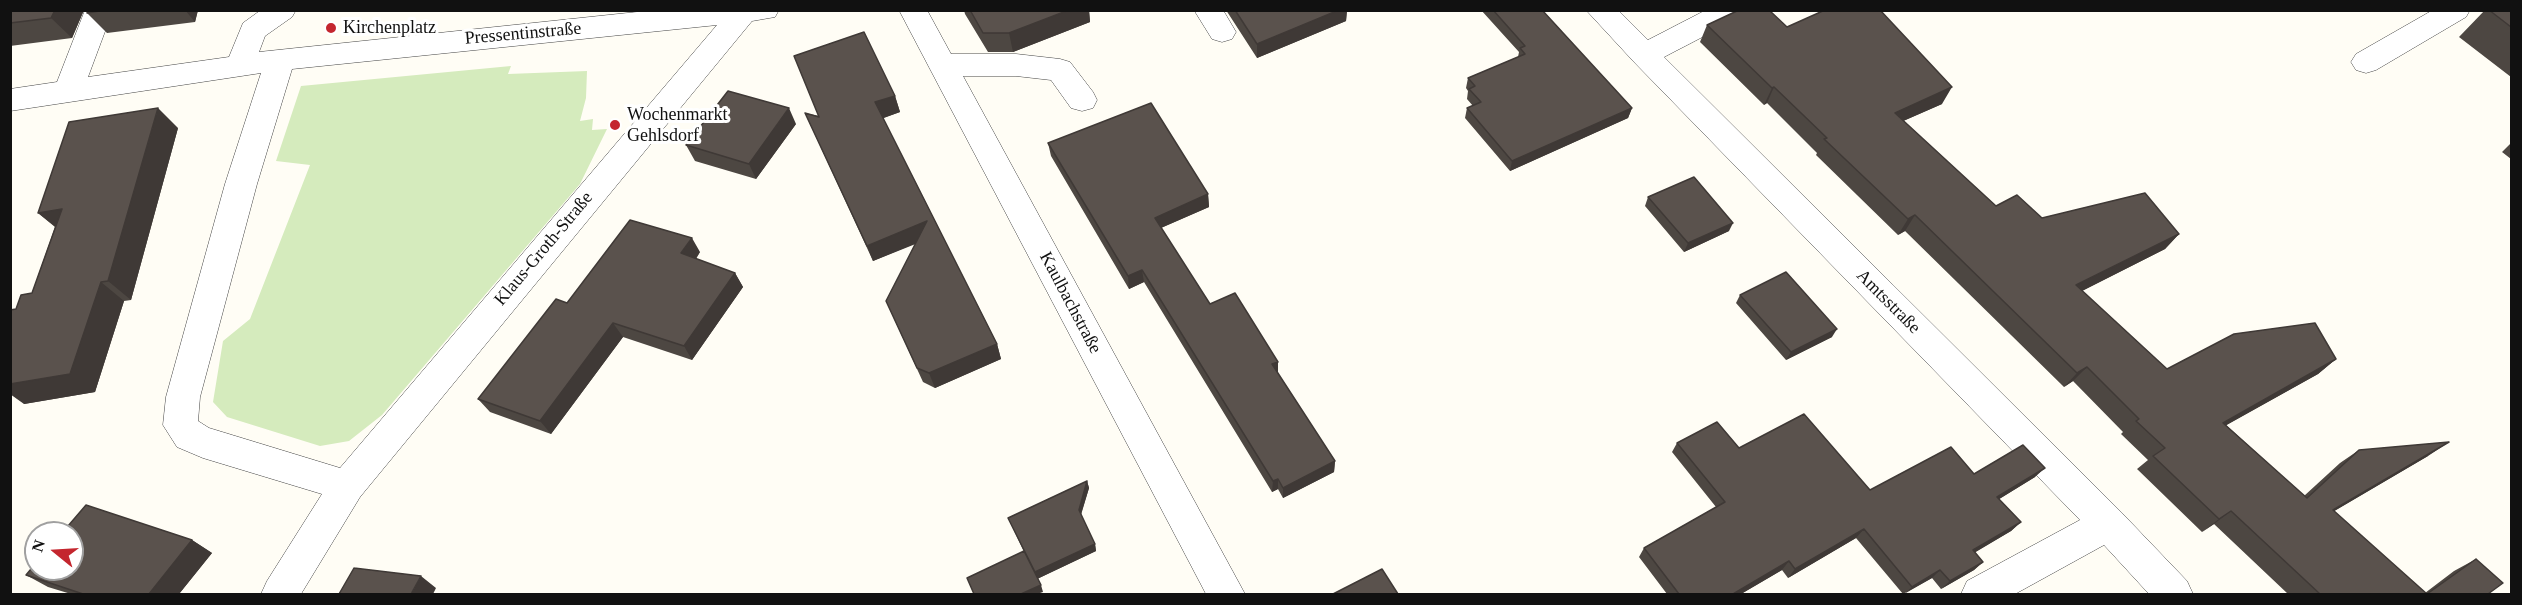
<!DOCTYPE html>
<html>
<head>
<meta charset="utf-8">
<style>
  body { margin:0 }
  #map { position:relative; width:2522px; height:605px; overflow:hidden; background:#fffdf5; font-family:Georgia,serif }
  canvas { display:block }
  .frame { position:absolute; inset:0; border:12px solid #111; pointer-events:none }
  .north { position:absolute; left:24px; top:521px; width:60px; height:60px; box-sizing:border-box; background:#fff; border:2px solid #a0a0a0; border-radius:50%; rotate:288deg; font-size:16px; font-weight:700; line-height:24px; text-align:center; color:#111 }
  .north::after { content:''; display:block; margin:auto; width:21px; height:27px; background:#c4262e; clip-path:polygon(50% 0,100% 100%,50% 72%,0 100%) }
</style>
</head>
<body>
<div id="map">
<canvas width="2522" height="605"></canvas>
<div class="frame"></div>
<div class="north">N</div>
</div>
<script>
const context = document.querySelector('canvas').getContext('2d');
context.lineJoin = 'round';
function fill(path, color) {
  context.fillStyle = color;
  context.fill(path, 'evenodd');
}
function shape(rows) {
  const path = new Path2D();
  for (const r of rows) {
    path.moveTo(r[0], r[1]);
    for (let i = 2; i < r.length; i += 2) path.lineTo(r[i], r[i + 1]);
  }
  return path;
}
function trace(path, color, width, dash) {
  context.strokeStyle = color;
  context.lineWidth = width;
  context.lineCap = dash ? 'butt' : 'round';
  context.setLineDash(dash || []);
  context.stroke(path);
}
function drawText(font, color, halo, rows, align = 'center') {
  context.font = font + ' Georgia,serif';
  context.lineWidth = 6;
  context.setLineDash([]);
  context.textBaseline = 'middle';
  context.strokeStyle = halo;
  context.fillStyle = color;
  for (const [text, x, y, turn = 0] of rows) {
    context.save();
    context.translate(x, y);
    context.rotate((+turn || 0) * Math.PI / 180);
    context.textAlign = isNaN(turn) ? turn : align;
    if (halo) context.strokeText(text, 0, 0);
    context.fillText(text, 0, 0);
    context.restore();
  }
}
const green = shape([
  [511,66,508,74,587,71,586,98,580,121,593,119,592,130,607,129,580,184,382,415,349,441,320,446,227,417,213,402,223,341,250,319,310,165,276,161,301,86]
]);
const minor = shape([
  [85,10,113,10,88,77,229,57,243,23,261,10,296,10,292,17,265,36,259,52,656,10,779,10,775,17,752,21,360,497,301,594,261,594,267,581,322,494,203,458,177,447,163,425,166,397,225,184,261,73,10,111,10,89,57,82,85,10],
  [717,25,340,468,209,428,198,421,200,397,257,184,292,69,717,25],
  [899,10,927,10,951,54,1016,54,1060,59,1070,62,1093,92,1097,100,1093,108,1082,111,1071,108,1051,80,1016,76,963,76,1245,594,1206,594,899,10],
  [1194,10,1223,10,1236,32,1232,39,1222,42,1212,39,1194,10],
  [1586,10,1618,10,1648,40,1706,10,1745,10,1741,17,1664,57,2121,512,2187,581,2193,594,2149,594,2104,545,2015,594,1961,594,1967,581,2080,520,1634,62,1586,10],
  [2433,10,2470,10,2466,17,2376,70,2366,73,2356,70,2351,62,2356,54,2433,10]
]);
const wall = shape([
  [10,10,84,10,72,38,10,46],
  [88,10,198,10,195,22,107,33,87,13],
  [964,10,1089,10,1090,22,1013,52,988,52,965,14],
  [1226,10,1347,10,1346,21,1257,58],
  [1481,10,1542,10,1632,108,1628,118,1510,171,1465,118,1467,108,1473,106,1467,99,1468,91,1466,88,1468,78,1518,57,1519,52],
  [2485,10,2511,10,2511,77,2459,37],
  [1707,25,1787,27,1942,104,1903,121,1996,206,2042,218,2179,234,2165,249,2082,291,2167,369,2336,359,2318,374,2226,425,2304,496,2340,463,2359,450,2428,456,2334,511,2425,593,2454,571,2476,559,2488,594,2288,594,2214,524,2202,532,2137,469,2148,460,2121,434,2123,432,2073,381,2064,387,1905,231,1898,235,1816,155,1817,153,1767,103,1764,105,1700,42],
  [895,96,900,112,883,118,997,344,1001,359,935,388,923,382,886,301,916,243,873,261,805,113,819,116],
  [796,124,756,179,695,161,686,145],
  [178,128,131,300,124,301,95,392,24,404,16,309,32,293,55,227,38,213],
  [1048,143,1208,194,1209,207,1161,228,1210,304,1278,362,1278,373,1335,461,1334,472,1283,498,1278,489,1272,492,1144,282,1129,289,1051,156],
  [2511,143,2511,159,2502,152],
  [1648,197,1729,231,1684,252,1645,206],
  [700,252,696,259,735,273,743,287,692,360,623,337,551,434,490,412,478,399,567,303],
  [1740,295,1832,337,1786,360,1736,303],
  [1677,443,1739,448,1870,490,1974,474,2035,477,1999,499,2021,522,2011,531,1975,552,1983,562,1974,570,1941,589,1932,578,1903,594,1856,538,1788,578,1782,570,1741,594,1667,594,1639,557,1644,548,1716,507,1672,452],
  [1087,481,1089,488,1081,515,1095,544,1096,551,1037,579,1043,592,1008,518],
  [192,540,212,553,179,594,71,594,48,587,26,575]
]);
const shadedWall = shape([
  [55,10,84,10,72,38,51,18],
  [185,10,198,10,195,22],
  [1069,10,1089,10,1090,22,1013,52,1009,33],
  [1339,10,1347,10,1346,21,1257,58,1257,44],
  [1774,87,1767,103,1764,105,1772,88],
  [1952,87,1942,104,1885,129,1895,113],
  [895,96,900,112,881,119,875,102],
  [158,108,178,128,131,300,108,281],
  [789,108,796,124,756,179,749,164],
  [1632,108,1628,118,1510,171,1512,161],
  [1208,194,1209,207,1156,230,1155,218],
  [62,209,62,232,38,213],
  [1915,215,1905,231,1898,235,1908,219],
  [927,221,933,237,873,261,867,246],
  [1733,223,1729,231,1684,252,1688,243],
  [2179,234,2165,249,2064,300,2076,285],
  [692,238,700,252,689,268,681,253],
  [1142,270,1144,282,1129,289,1128,276],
  [735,273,743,287,692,360,684,346],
  [101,282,124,301,95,392,24,404,10,394,10,365],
  [613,323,623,337,551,434,540,421],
  [1837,329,1832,337,1786,360,1791,352],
  [997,344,1001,359,935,388,929,373],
  [2336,359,2318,374,2207,436,2223,423],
  [1278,362,1278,373,1272,364],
  [2087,367,2073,381,2064,387,2077,373],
  [2449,442,2428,456,2314,523,2333,510],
  [1335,461,1334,472,1283,498,1283,488],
  [2045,468,2035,477,1988,506,1997,497],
  [1278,479,1278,489,1272,492,1273,481],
  [1087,481,1089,488,1080,517,1079,510],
  [2231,511,2214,524,2202,532,2219,519],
  [2021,522,2011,531,1964,559,1973,550],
  [1864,529,1856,538,1788,578,1795,569],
  [192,540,212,553,179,594,149,594],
  [1095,544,1096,551,1037,579,1035,572],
  [1789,561,1782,570,1741,594,1733,594],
  [1983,562,1974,570,1941,589,1950,581],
  [1940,570,1932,578,1904,594,1912,587],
  [421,576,436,588,433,594,411,594],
  [1041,585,1043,592,1037,594,1021,594]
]);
const building = shape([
  [10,10,55,10,51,18,10,23,10,10],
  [88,10,106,10,87,13,88,10],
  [970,10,1069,10,1009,33,983,33,970,10],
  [1235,10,1339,10,1257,44,1235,10],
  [1493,10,1542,10,1632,108,1512,161,1467,108,1481,102,1469,89,1475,86,1468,78,1525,54,1520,48,1525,46,1493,10],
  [1739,10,1769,10,1787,27,1825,10,1880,10,1952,87,1895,113,1996,206,2017,195,2042,218,2145,193,2179,234,2076,285,2167,369,2234,334,2315,323,2336,359,2223,423,2307,498,2359,450,2449,442,2333,510,2427,594,2320,594,2231,511,2219,519,2153,456,2165,448,2136,421,2139,419,2087,367,2077,373,1915,215,1908,219,1824,139,1827,138,1774,87,1772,88,1707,25,1739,10],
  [2489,10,2511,10,2511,27,2489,10],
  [864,32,895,96,875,102,997,344,929,373,917,368,886,301,927,221,867,246,805,113,819,117,794,56,864,32],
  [728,91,789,108,749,164,686,145,728,91],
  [1151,103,1208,194,1155,218,1210,304,1235,293,1278,362,1272,364,1335,461,1283,488,1278,479,1273,481,1142,270,1128,276,1048,143,1151,103],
  [158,108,108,281,101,282,70,374,10,384,10,310,16,309,21,295,32,293,62,209,38,213,69,122,158,108],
  [1694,177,1733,223,1688,243,1648,197,1694,177],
  [630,220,692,238,681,253,735,273,684,346,613,323,540,421,478,399,556,299,567,303,630,220],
  [1786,272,1837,329,1791,352,1740,295,1786,272],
  [1804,414,1870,490,1951,447,1974,474,2023,445,2045,468,1997,497,2021,522,1973,550,1983,562,1950,581,1940,570,1912,587,1864,529,1795,569,1789,561,1733,594,1679,594,1644,548,1725,502,1677,443,1717,422,1739,448,1804,414],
  [1087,481,1079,510,1095,544,1035,572,1008,518,1087,481],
  [86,505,192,540,149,594,83,594,26,575,36,563,36,569,72,569,72,533,62,533,86,505],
  [1024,551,1041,585,1021,594,974,594,967,578,1024,551],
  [2476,559,2503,583,2488,594,2427,594,2476,559],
  [354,568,421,576,411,594,339,594,354,568],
  [1382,569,1398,594,1333,594,1382,569]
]);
const markers = [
  [331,28,6,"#c4262e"],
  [615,125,6,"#c4262e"]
];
const poiNames = [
  ["Kirchenplatz",343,28],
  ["Wochenmarkt",627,115],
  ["Gehlsdorf",627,136]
];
const streetNames = [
  ["Pressentinstraße",523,34,-5],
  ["Klaus-Groth-Straße",544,249,-50],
  ["Amtsstraße",1888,302,45],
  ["Kaulbachstraße",1070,303,62]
];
fill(green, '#d5ebbd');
trace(minor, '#444', 1);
fill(minor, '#fff');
fill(wall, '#4d4742');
fill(shadedWall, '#3f3936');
fill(building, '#5a524d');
trace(building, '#3f3936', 1.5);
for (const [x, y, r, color] of markers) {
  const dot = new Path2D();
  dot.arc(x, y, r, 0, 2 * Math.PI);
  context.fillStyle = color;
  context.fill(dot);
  trace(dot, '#fff', 2);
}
drawText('18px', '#111', '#fff', poiNames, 'left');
drawText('18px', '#111', '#fff', streetNames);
</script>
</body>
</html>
